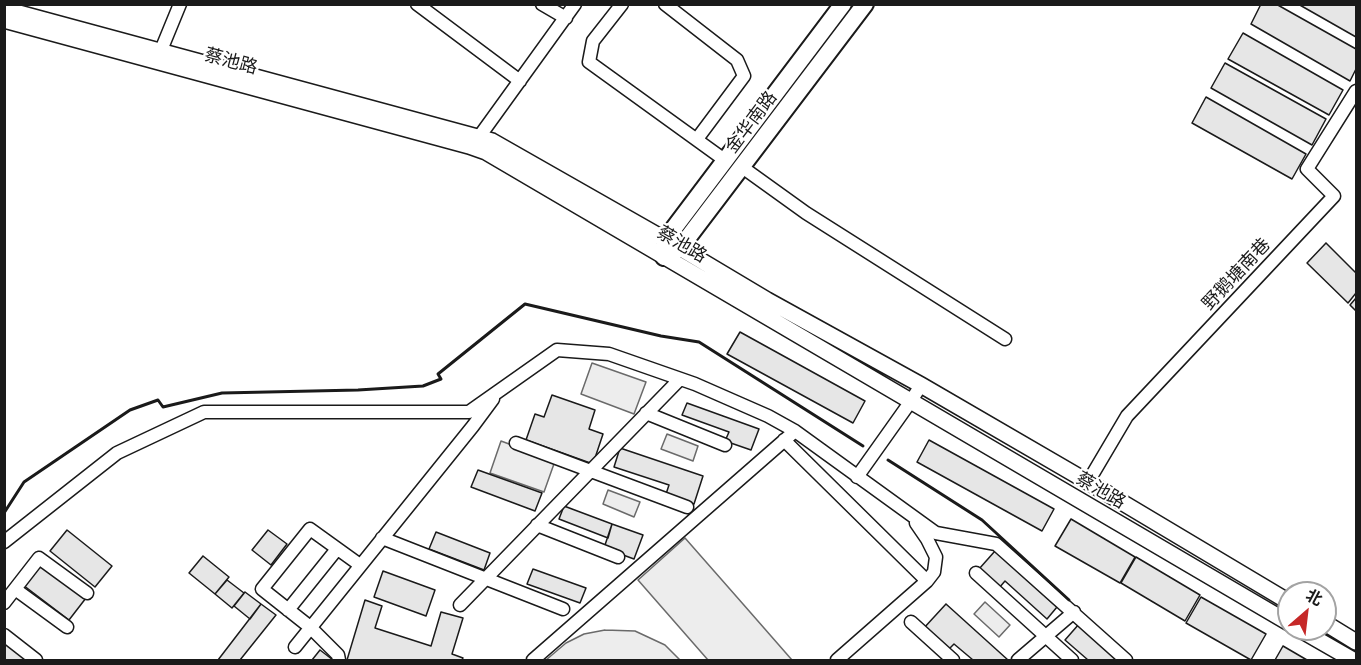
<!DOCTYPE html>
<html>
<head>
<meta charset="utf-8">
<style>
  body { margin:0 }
  #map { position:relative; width:1361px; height:665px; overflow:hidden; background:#fff; font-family:Ubuntu,"Noto Sans SC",sans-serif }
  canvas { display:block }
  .frame { position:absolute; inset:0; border:6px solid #1a1a1a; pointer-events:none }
  .north { position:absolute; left:1277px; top:581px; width:60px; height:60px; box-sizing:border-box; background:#fff; border:2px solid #a3a3a3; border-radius:50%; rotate:28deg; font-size:16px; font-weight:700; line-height:24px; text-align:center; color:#1a1a1a }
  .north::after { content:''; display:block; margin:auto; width:21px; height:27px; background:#c62828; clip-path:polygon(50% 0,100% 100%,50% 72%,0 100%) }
</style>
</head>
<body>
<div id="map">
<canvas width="1361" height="665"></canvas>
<div class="frame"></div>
<div class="north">北</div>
</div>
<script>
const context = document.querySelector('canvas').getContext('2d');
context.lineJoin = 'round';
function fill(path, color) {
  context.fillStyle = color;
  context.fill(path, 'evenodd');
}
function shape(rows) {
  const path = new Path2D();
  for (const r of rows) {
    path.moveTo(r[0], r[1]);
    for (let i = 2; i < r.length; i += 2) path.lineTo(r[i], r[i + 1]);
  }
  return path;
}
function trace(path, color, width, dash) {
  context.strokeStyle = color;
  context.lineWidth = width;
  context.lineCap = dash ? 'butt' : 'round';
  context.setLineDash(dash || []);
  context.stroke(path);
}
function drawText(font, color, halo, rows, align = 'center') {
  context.font = font + ' Ubuntu,"Noto Sans SC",sans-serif';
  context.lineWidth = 4.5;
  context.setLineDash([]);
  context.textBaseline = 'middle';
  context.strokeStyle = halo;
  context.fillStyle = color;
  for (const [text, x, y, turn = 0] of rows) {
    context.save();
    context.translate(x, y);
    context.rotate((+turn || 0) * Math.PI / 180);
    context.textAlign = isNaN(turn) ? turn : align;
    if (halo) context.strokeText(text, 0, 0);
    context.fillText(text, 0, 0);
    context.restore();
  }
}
const built = shape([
  [592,363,646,382,634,414,581,394,592,363],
  [667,434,698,446,693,461,661,449,667,434],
  [501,441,555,461,544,492,490,473,501,441],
  [608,490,640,502,634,517,603,504,608,490],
  [685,538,743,604,792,660,708,660,638,580,685,538],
  [985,602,1010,625,999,637,974,614,985,602],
  [605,630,635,631,665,645,680,660,546,660,566,643,584,634,605,630]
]);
const building = shape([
  [1261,4,1276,4,1356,49,1356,69,1350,81,1251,24,1261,4],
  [1298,4,1356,4,1356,37,1298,4],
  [1243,33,1343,90,1329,115,1228,59,1243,33],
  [1225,63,1326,119,1312,145,1211,88,1225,63],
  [1206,97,1306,154,1292,179,1192,123,1206,97],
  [1326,243,1356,273,1356,293,1348,303,1307,263,1326,243],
  [1356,298,1356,311,1350,305,1356,298],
  [740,332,865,401,853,423,727,354,740,332],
  [552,395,595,410,589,429,603,434,593,464,526,440,535,414,544,417,552,395],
  [687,403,759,429,751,450,725,441,729,432,682,415,687,403],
  [929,440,1054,509,1042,531,917,462,929,440],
  [620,448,703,476,694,504,666,494,669,485,614,467,620,448],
  [478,470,542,493,535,511,471,487,478,470],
  [564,506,612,524,608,538,559,519,564,506],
  [1071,519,1135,557,1120,583,1055,546,1071,519],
  [612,524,643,535,634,559,604,548,612,524],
  [67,530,112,566,95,587,50,551,67,530],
  [268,530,287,544,271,565,252,550,268,530],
  [436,532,490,553,484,570,429,549,436,532],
  [995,551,1057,607,1047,619,1005,581,999,588,979,569,995,551],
  [203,556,229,577,215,594,189,573,203,556],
  [1136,557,1200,595,1185,621,1121,583,1136,557],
  [39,564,86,598,69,620,23,585,39,564],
  [533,569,586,588,580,603,527,584,533,569],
  [383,571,435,590,426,616,374,597,383,571],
  [227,580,244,593,232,608,215,594,227,580],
  [245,592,261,604,250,619,234,606,245,592],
  [1201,597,1266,634,1251,660,1186,623,1201,597],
  [365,600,382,606,375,628,431,646,441,612,463,618,452,654,463,658,462,660,347,660,365,600],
  [261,604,276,615,240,660,218,660,261,604],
  [946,604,1008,660,973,660,954,644,947,651,923,629,946,604],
  [1079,624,1120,660,1088,660,1065,640,1079,624],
  [4,642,28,660,4,660,4,642],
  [1283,646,1307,660,1275,660,1283,646],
  [320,650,333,660,312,660,320,650]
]);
const minor = shape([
  [417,4,520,81],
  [542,4,566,18],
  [622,4,593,41,589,62,726,161],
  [665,4,737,60,744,76,697,139],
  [157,60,180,4],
  [472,143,479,137,575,4],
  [742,167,806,213,1005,339],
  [646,413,725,445],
  [784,440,927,581],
  [516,443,687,507],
  [857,477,911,401,921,385],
  [1088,482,1127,416,1334,196,1307,169,1356,91],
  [537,525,618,557],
  [382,538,563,609],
  [4,542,117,453,204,412,469,412,557,350,609,354,695,384,768,416,795,431,936,533,996,544,1126,660],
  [976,573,1072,660],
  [15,589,67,627],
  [4,603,39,558,87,593],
  [460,605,680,379],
  [288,610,337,549],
  [911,622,953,660],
  [4,635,36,660],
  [295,647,473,426,493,399],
  [339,660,338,655,310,627,262,589,310,529,360,565],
  [533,660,795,431],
  [837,660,927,581,934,572,936,557,927,539,916,523],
  [1018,660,1074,612]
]);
const tertiary = shape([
  [4,9,492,141,680,248,767,300,921,385,1088,482,1289,602],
  [4,20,469,146,486,152,1289,623],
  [1325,623,1356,642],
  [1299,629,1353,660]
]);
const secondary = shape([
  [664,257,680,248,865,4],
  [664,257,665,240,843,4]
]);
const wall = shape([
  [888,460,982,520,1069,600],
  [4,513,24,482,130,410,158,400,163,407,222,393,358,390,423,386,441,379,438,374,525,304,661,336,699,342,863,446]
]);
const streetNames = [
  ["蔡池路",231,61,15],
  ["金华南路",751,122,-53],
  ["蔡池路",682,244,30],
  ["野鹅塘南巷",1236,274,-47],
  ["蔡池路",1101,490,30]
];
fill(built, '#ededed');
trace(built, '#6a6a6a', 1.5);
fill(building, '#e6e6e6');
trace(building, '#1a1a1a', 1.5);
trace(minor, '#1a1a1a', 15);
trace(tertiary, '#1a1a1a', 18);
trace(secondary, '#1a1a1a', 20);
trace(minor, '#fff', 12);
trace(tertiary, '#fff', 15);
trace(secondary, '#fff', 16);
trace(wall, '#1a1a1a', 3);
drawText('18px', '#1a1a1a', '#fff', streetNames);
</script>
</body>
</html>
